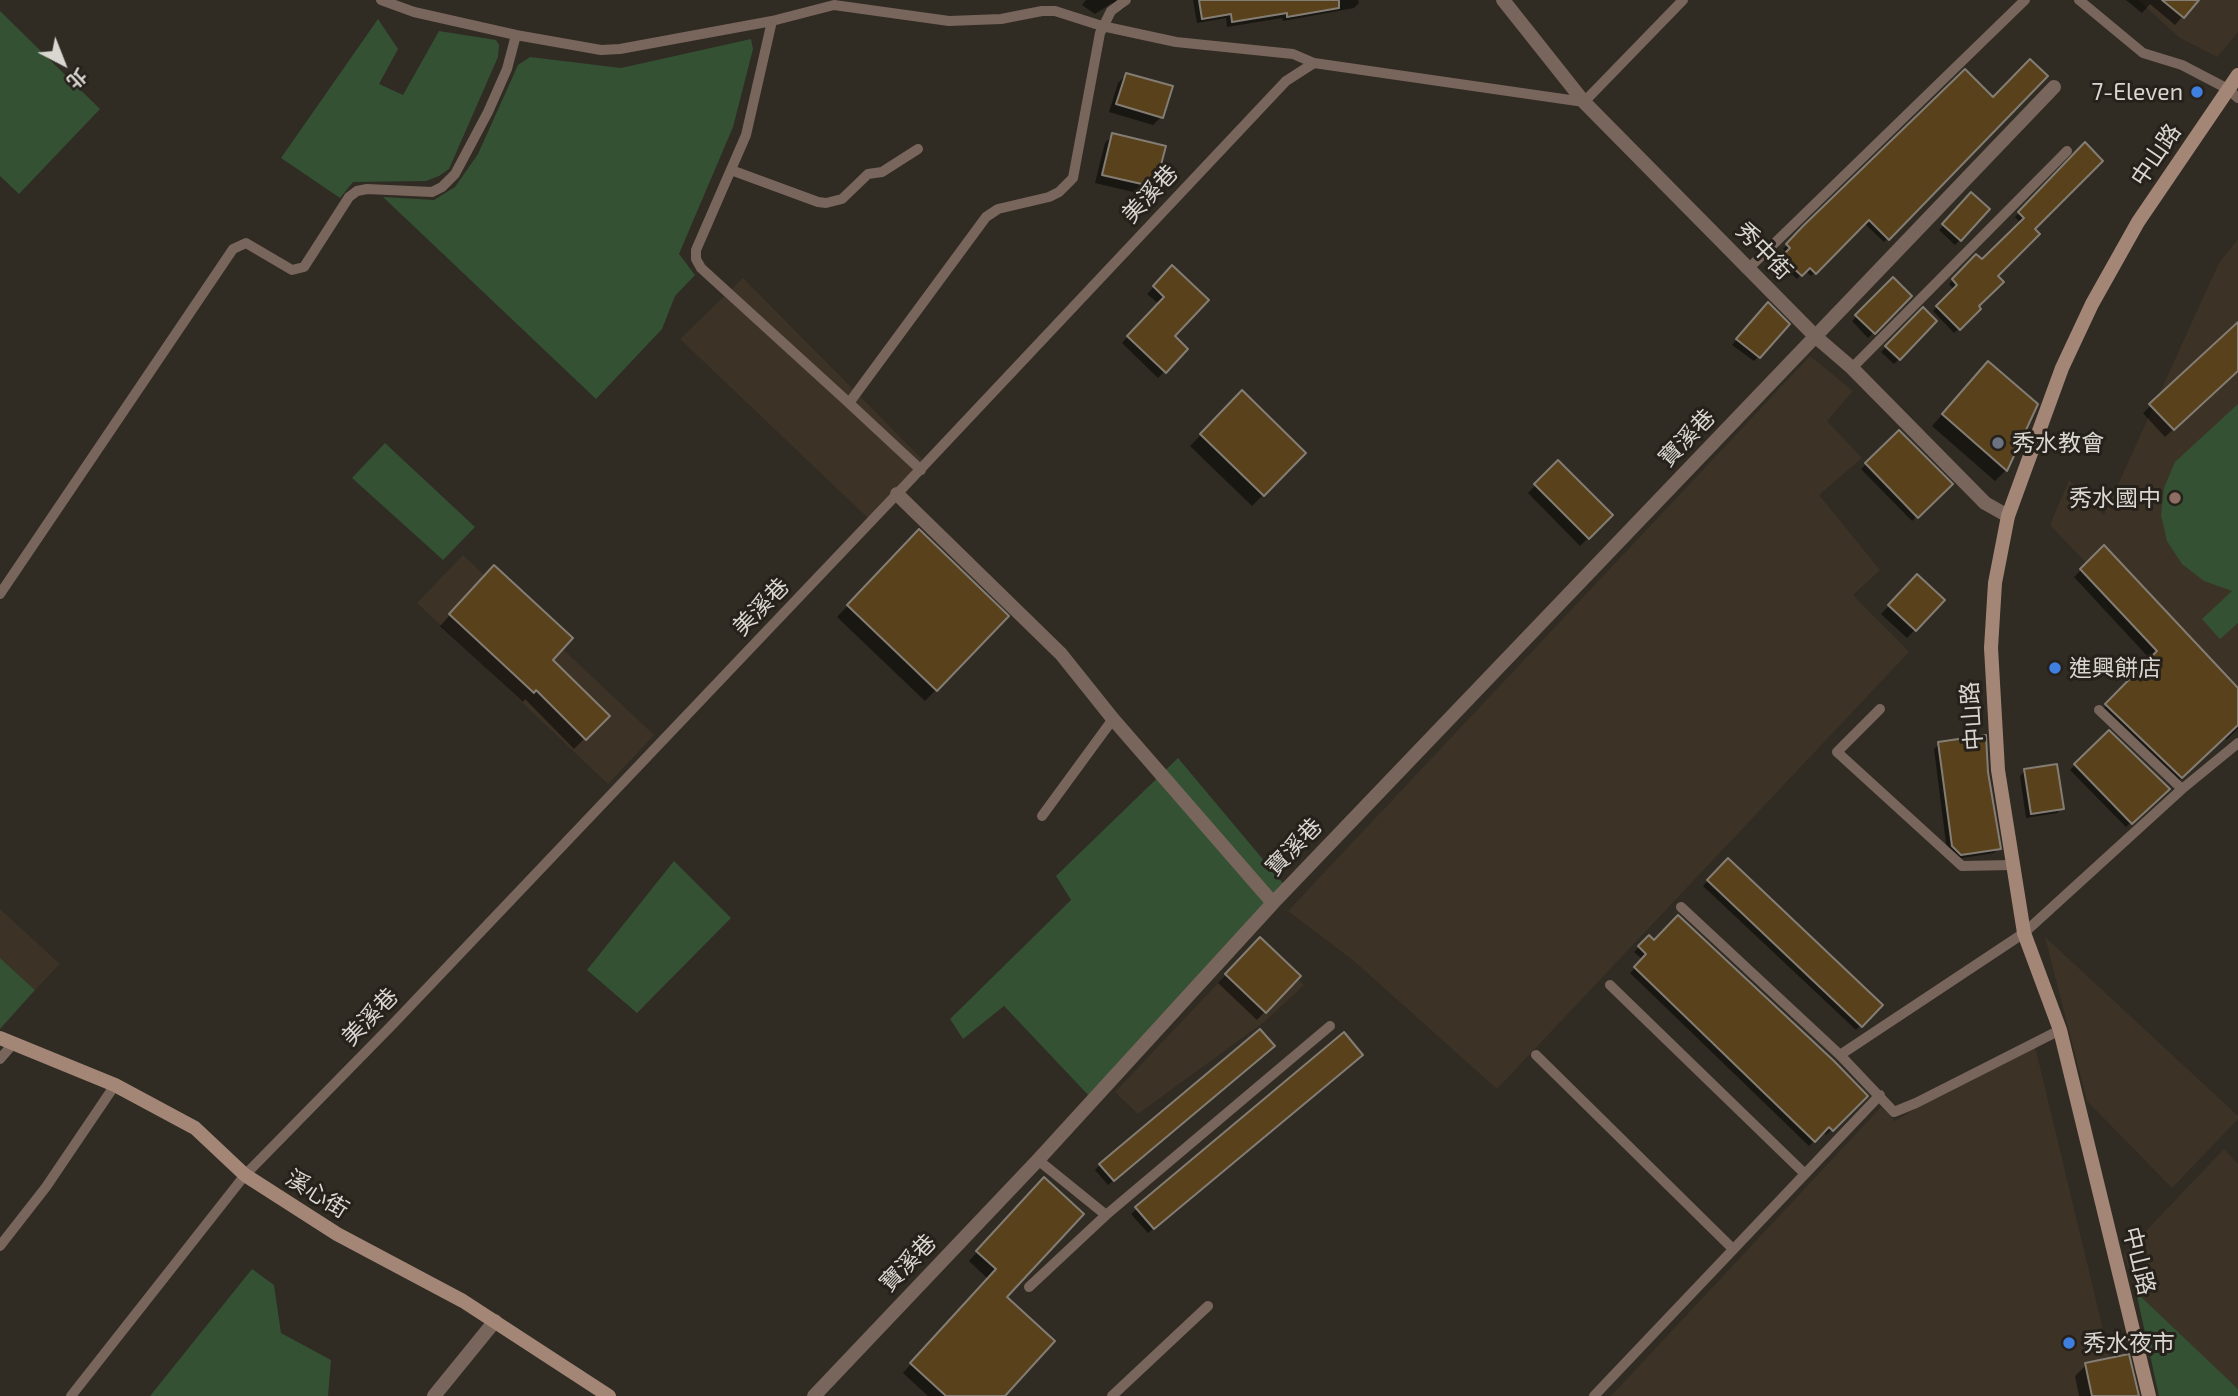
<!DOCTYPE html>
<html>
<head>
<meta charset="utf-8">
<style>
  body { margin:0 }
  #map { position:relative; width:2238px; height:1396px; overflow:hidden; background:#302b23; font-family:"Exo 2","Noto Sans TC",sans-serif }
  canvas { display:block }
  .north { position:absolute; left:28px; top:28px; width:70px; height:70px; -webkit-text-stroke:5px #26211a; paint-order:stroke; rotate:138deg; font-size:19px; font-weight:700; line-height:28px; text-align:center; color:#dad6d2 }
  .north::after { content:''; display:block; margin:auto; width:24px; height:32px; background:#dad6d2; clip-path:polygon(50% 0,100% 100%,50% 72%,0 100%) }
</style>
</head>
<body>
<div id="map">
<canvas width="2238" height="1396"></canvas>
<div class="north">北</div>
</div>
<script>
const context = document.querySelector('canvas').getContext('2d');
context.lineJoin = 'round';
function fill(path, color) {
  context.fillStyle = color;
  context.fill(path, 'evenodd');
}
function shape(rows) {
  const path = new Path2D();
  for (const r of rows) {
    path.moveTo(r[0], r[1]);
    for (let i = 2; i < r.length; i += 2) path.lineTo(r[i], r[i + 1]);
  }
  return path;
}
function trace(path, color, width, dash) {
  context.strokeStyle = color;
  context.lineWidth = width;
  context.lineCap = dash ? 'butt' : 'round';
  context.setLineDash(dash || []);
  context.stroke(path);
}
function drawText(font, color, halo, rows, align = 'center') {
  context.font = font + ' "Exo 2","Noto Sans TC",sans-serif';
  context.lineWidth = 6;
  context.setLineDash([]);
  context.textBaseline = 'middle';
  context.strokeStyle = halo;
  context.fillStyle = color;
  for (const [text, x, y, turn = 0] of rows) {
    context.save();
    context.translate(x, y);
    context.rotate((+turn || 0) * Math.PI / 180);
    context.textAlign = isNaN(turn) ? turn : align;
    if (halo) context.strokeText(text, 0, 0);
    context.fillText(text, 0, 0);
    context.restore();
  }
}
const built = shape([
  [2138,0,2238,0,2238,32,2217,57,2180,38],
  [2238,239,2238,723,2050,525,2069,480,2104,515,2219,263],
  [743,278,927,464,870,520,680,339],
  [1810,356,1853,391,1827,421,1862,458,1819,495,1880,570,1853,595,1909,652,1497,1089,1354,961,1288,911],
  [463,555,654,735,608,784,417,603],
  [0,909,60,964,35,990,0,958],
  [2045,937,2238,1116,2238,1119,2172,1188,2087,1101],
  [1256,943,1304,985,1264,1022,1138,1114,1115,1092],
  [2033,1038,2119,1396,1611,1396,1881,1107,1895,1121],
  [2224,1149,2238,1164,2238,1389,2136,1292,2124,1254]
]);
const green = shape([
  [0,11,100,109,19,194,0,176],
  [378,19,398,49,379,84,403,95,439,31,496,40,499,45,498,57,449,169,439,176,426,181,353,182,340,198,281,158],
  [751,39,753,49,733,127,679,254,695,275,675,296,662,329,596,399,383,197,434,200,455,187,478,154,518,65,530,57,621,68],
  [2238,404,2238,623,2220,639,2202,619,2232,591,2204,581,2182,564,2167,541,2161,515,2164,488,2175,462],
  [385,443,475,527,443,560,352,478],
  [1178,758,1287,888,1092,1099,1004,1006,963,1039,950,1019,1071,900,1056,876],
  [674,861,731,918,637,1013,587,970],
  [0,958,35,990,0,1029],
  [252,1269,274,1285,281,1333,331,1360,328,1396,150,1396],
  [2136,1292,2238,1389,2238,1396,2159,1396]
]);
const shadow = shape([
  [1086,0,1132,0,1122,10,1121,6,1112,3,1095,14,1082,5],
  [1193,0,1358,0,1359,3,1354,8,1283,21,1282,18,1227,27,1226,18,1197,23],
  [2126,0,2197,0,2175,25,2150,4,2142,13],
  [1126,75,1161,117,1153,125,1109,112,1118,83],
  [2046,76,1884,242,1864,223,1811,276,1805,270,1797,279,1779,262,1787,253,1783,249,1805,227,1993,99],
  [1113,135,1154,186,1146,195,1095,183,1105,143],
  [2085,145,2033,229,1996,276,1976,306,1979,309,1954,333,1933,311,1954,290,1949,284,1976,256,1982,262,2021,223,2015,217],
  [1972,195,1988,209,1955,245,1939,230],
  [1172,268,1173,336,1186,349,1158,378,1122,343,1159,304,1147,294],
  [1893,279,1910,296,1868,338,1852,321],
  [1768,305,1788,325,1754,361,1732,345],
  [1923,310,1935,321,1894,364,1881,352],
  [2238,324,2238,369,2165,437,2143,413],
  [1978,374,2036,405,2006,470,1995,481,1932,426],
  [1242,393,1304,453,1252,506,1190,446],
  [1899,432,1950,484,1912,521,1861,469],
  [1558,462,1611,515,1580,546,1528,493],
  [919,532,1006,616,925,701,837,617],
  [2104,548,2238,691,2238,729,2226,740,2224,737,2174,785,2099,713,2151,660,2074,577],
  [1918,576,1943,600,1907,638,1881,614],
  [483,578,551,660,607,716,574,749,525,699,523,702,440,626],
  [2109,732,2168,789,2126,827,2070,770],
  [1939,744,1987,772,1999,848,1994,853,1956,859,1947,851,1934,749],
  [2025,770,2062,808,2057,813,2026,818,2020,776],
  [1728,860,1880,1005,1856,1030,1703,886],
  [1649,937,1866,1096,1826,1135,1823,1131,1809,1146,1630,973,1643,960,1634,952],
  [1260,940,1298,976,1257,1020,1218,983],
  [1344,1035,1356,1060,1148,1233,1131,1214],
  [1267,1051,1108,1185,1095,1170,1100,1165],
  [1035,1189,1005,1297,1003,1396,928,1396,903,1373,988,1279,969,1261],
  [2086,1365,2137,1396,2079,1396,2075,1376]
]);
const building = shape([
  [1199,0,1339,0,1339,8,1287,17,1287,13,1232,22,1231,14,1202,19,1199,0],
  [2162,0,2199,0,2184,18,2162,0],
  [2030,59,2048,76,1889,240,1869,220,1816,274,1810,268,1802,276,1781,257,1790,248,1786,244,1803,226,1965,69,1993,97,2030,59],
  [1126,73,1173,86,1163,118,1116,104,1126,73],
  [1112,133,1166,146,1155,187,1102,175,1112,133],
  [2085,142,2103,161,2035,229,2040,234,1998,276,2004,282,1979,306,1981,309,1960,330,1936,306,1957,285,1952,279,1976,254,1982,259,2024,218,2018,212,2085,142],
  [1971,192,1990,209,1961,241,1942,224,1971,192],
  [1172,265,1209,300,1175,336,1188,349,1166,373,1127,336,1164,297,1153,286,1172,265],
  [1893,277,1912,296,1875,334,1855,315,1893,277],
  [1768,302,1790,324,1760,358,1736,339,1768,302],
  [1923,307,1937,321,1900,360,1885,346,1923,307],
  [2238,322,2238,371,2174,430,2149,404,2238,322],
  [1988,361,2038,404,2007,471,1942,414,1988,361],
  [1242,390,1306,453,1264,496,1200,434,1242,390],
  [1899,430,1953,484,1918,518,1865,463,1899,430],
  [1558,460,1613,515,1589,539,1534,484,1558,460],
  [919,529,1009,616,937,691,847,605,919,529],
  [2104,545,2238,688,2238,725,2182,778,2105,704,2157,651,2080,569,2104,545],
  [494,565,573,638,553,660,610,716,586,740,536,690,534,693,449,614,494,565],
  [1917,574,1945,600,1916,631,1888,605,1917,574],
  [2109,730,2170,789,2132,824,2074,764,2109,730],
  [1986,735,1988,772,2001,849,1961,855,1952,846,1938,742,1986,735],
  [2057,764,2064,809,2031,814,2024,769,2057,764],
  [1728,858,1883,1005,1862,1027,1707,880,1728,858],
  [1678,915,1834,1061,1868,1096,1833,1131,1829,1127,1815,1142,1634,967,1646,954,1638,946,1649,935,1654,940,1678,915],
  [1260,937,1301,976,1266,1013,1225,974,1260,937],
  [1260,1029,1275,1046,1114,1181,1099,1164,1260,1029],
  [1344,1032,1363,1055,1154,1229,1135,1207,1344,1032],
  [1044,1177,1084,1214,1007,1297,1055,1341,1005,1396,946,1396,910,1363,996,1269,976,1251,1044,1177],
  [2129,1354,2139,1396,2092,1396,2085,1363,2129,1354]
]);
const lane = shape([
  [381,0,414,12,516,35,601,50,620,49,772,21,834,5,949,21,1001,19,1042,11,1055,11,1102,26,1176,42,1293,54,1314,63],
  [2079,0,2143,53,2182,65,2228,89,2238,98],
  [772,21,746,135,696,250,696,259,701,268,849,403,986,217,998,209,1049,197,1059,192,1073,178,1100,33,1111,11,1126,0],
  [731,170,818,202,826,203,842,199,868,174,882,172,918,149],
  [1749,268,2025,0],
  [1852,368,2067,151],
  [849,403,921,470],
  [0,594,233,249,246,243,292,270,304,267,349,197,357,191,367,189,432,192,442,187,455,174,488,112,507,69,516,35],
  [1880,709,1837,752,1962,866,2012,865],
  [2099,710,2182,789],
  [1042,816,1113,719],
  [1681,907,1840,1055,1894,1112,1916,1103,2060,1030],
  [1610,985,1805,1174],
  [1536,1055,1733,1249],
  [1840,1055,2024,933,2182,789,2238,743],
  [0,1059,13,1044],
  [1038,1160,1106,1215],
  [0,1246,46,1187,115,1085],
  [1029,1287,1106,1215,1330,1026],
  [71,1396,245,1175,393,1024,897,494,1286,81,1314,63,1584,102,1683,0],
  [1112,1396,1208,1306],
  [1594,1396,1880,1095]
]);
const street = shape([
  [1503,0,1584,102,1816,337,1852,368,1985,503,2008,516],
  [897,494,1061,654,1113,719,1273,903],
  [434,1396,495,1321],
  [814,1396,1038,1160,1273,903,2054,87]
]);
const secondary = shape([
  [0,1038,115,1085,195,1128,245,1175,337,1234,463,1301,609,1396],
  [2149,1396,2060,1030,2024,933,1998,770,1991,648,1995,583,2008,516,2062,368,2092,304,2138,222,2238,75]
]);
const markers = [
  [2197,92,7,"#3f7fe0"],
  [1998,443,7,"#6b7280"],
  [2175,498,7,"#8d6e63"],
  [2055,668,7,"#3f7fe0"],
  [2069,1343,7,"#3f7fe0"]
];
const poiNames = [
  ["7-Eleven",2183,92,"right"],
  ["秀水教會",2012,443],
  ["秀水國中",2161,498,"right"],
  ["進興餅店",2069,668],
  ["秀水夜市",2083,1343]
];
const streetNames = [
  ["中山路",2156,155,-56],
  ["美溪巷",1150,194,-47],
  ["秀中街",1764,251,46],
  ["寶溪巷",1687,438,-46],
  ["美溪巷",761,607,-46],
  ["中山路",1972,716,-94],
  ["寶溪巷",1294,847,-46],
  ["美溪巷",370,1017,-46],
  ["溪心街",317,1194,32],
  ["中山路",2139,1261,76],
  ["寶溪巷",908,1263,-46]
];
fill(built, '#3c3326');
fill(green, '#345134');
fill(shadow, '#0007');
fill(building, '#59411b');
trace(building, '#837d74', 2);
trace(lane, '#78655b', 10);
trace(street, '#78655b', 14);
trace(secondary, '#a38676', 14);
for (const [x, y, r, color] of markers) {
  const dot = new Path2D();
  dot.arc(x, y, r, 0, 2 * Math.PI);
  context.fillStyle = color;
  context.fill(dot);
  trace(dot, '#26211a', 2.5);
}
drawText('23px', '#dad6d2', '#26211a', poiNames, 'left');
drawText('23px', '#dad6d2', '#26211a', streetNames);
</script>
</body>
</html>
